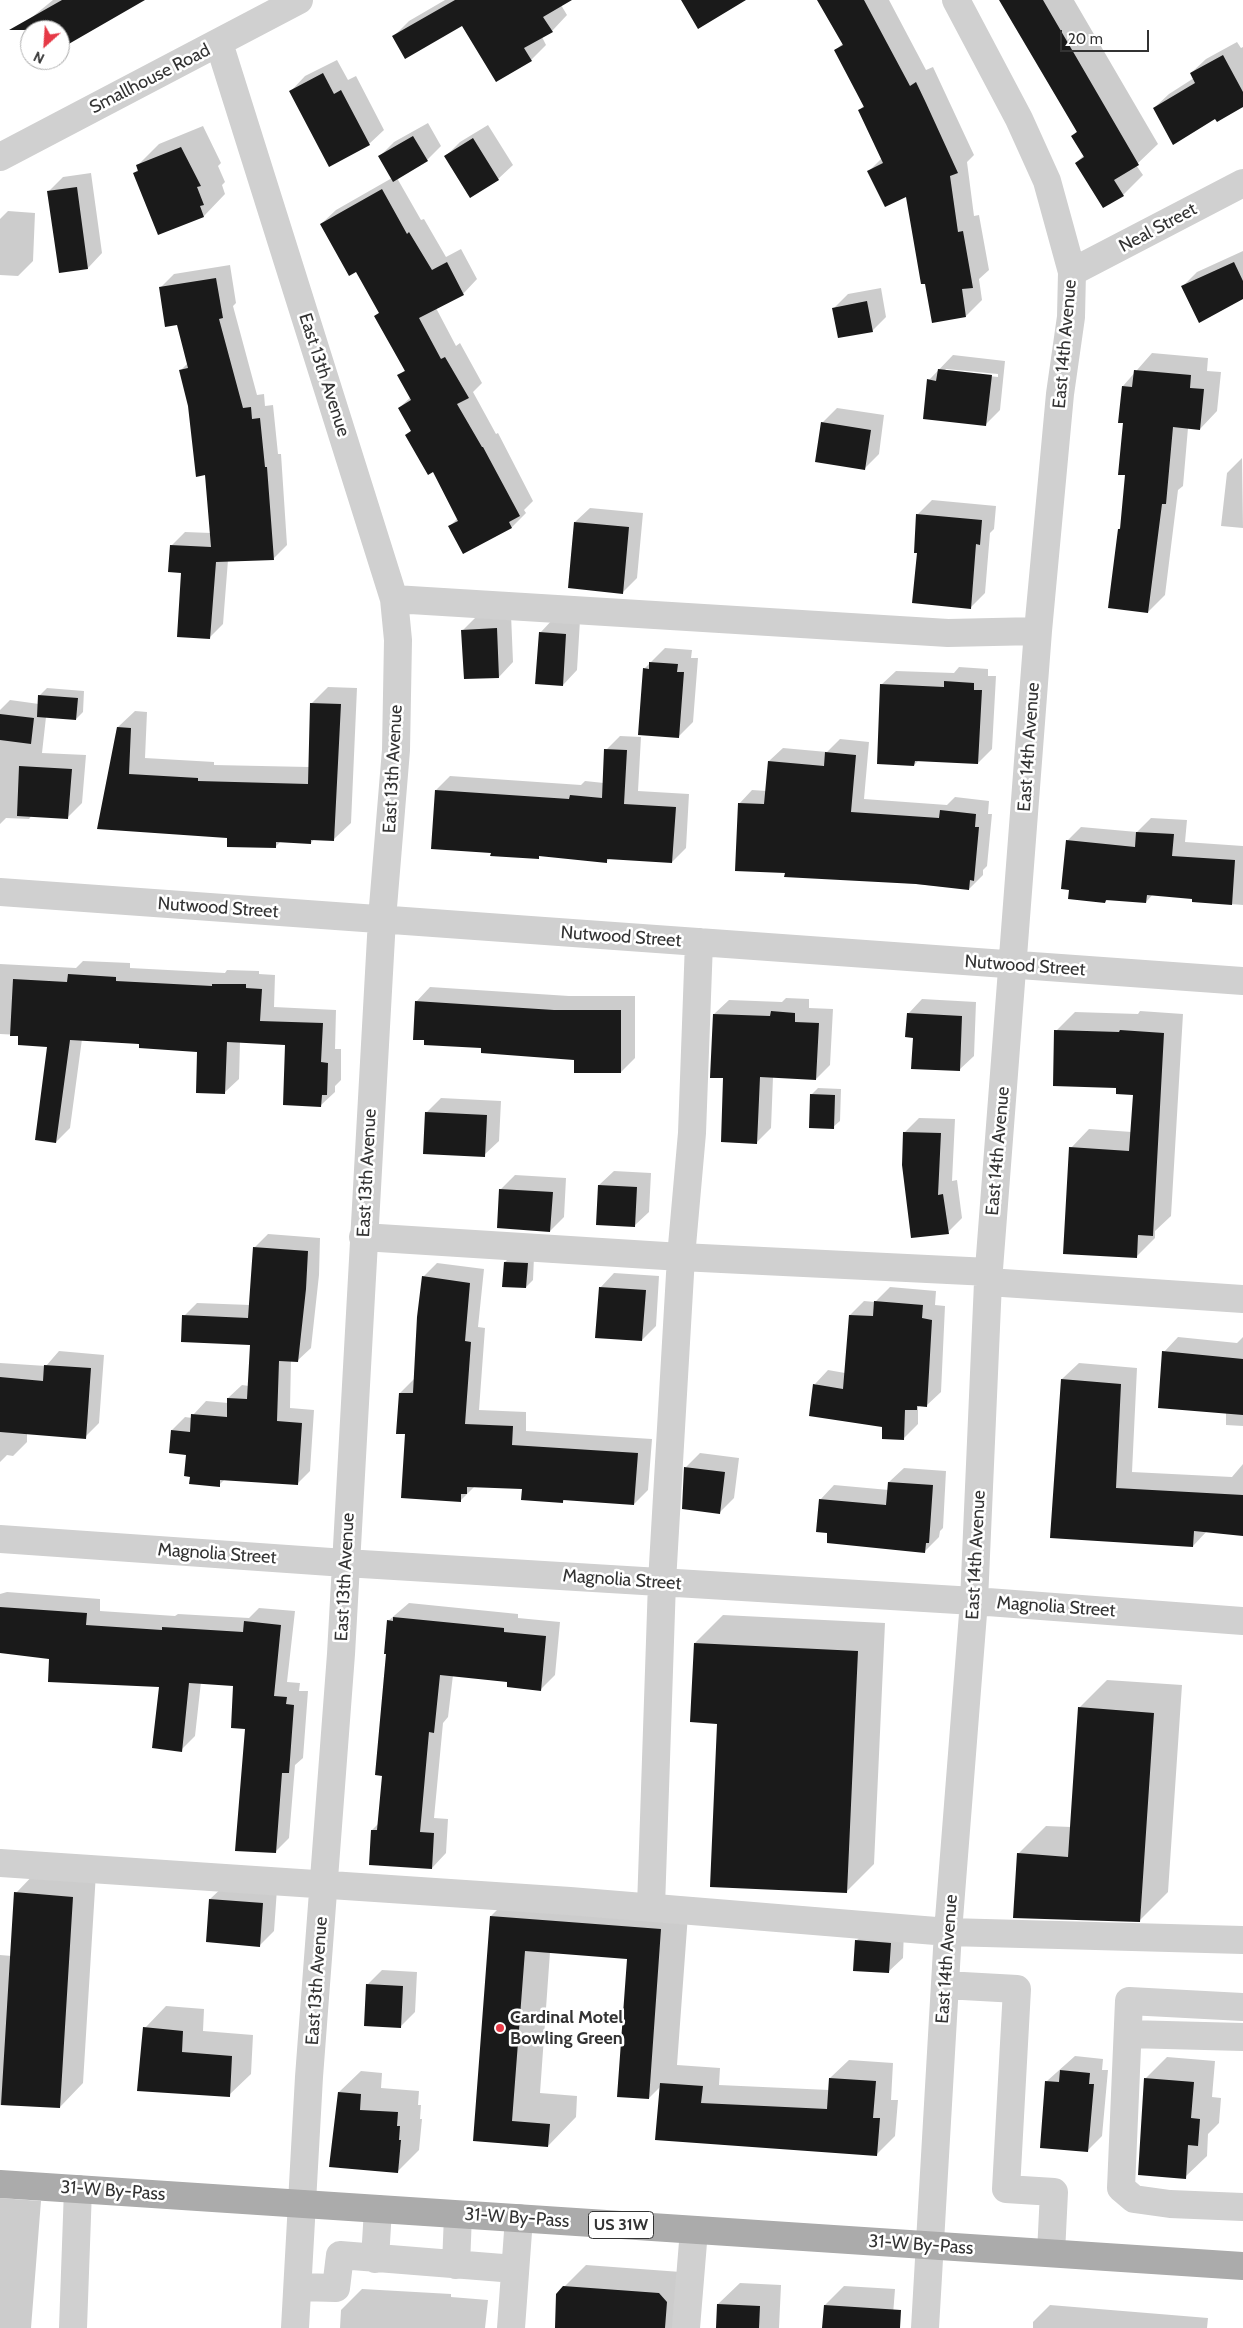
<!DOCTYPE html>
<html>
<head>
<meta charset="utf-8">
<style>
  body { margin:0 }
  #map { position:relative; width:1243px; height:2328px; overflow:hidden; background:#fff; font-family:Cabin,sans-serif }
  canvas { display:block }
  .north { position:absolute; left:20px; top:20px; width:50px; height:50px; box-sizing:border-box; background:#fff; border:1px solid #adadad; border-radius:50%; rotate:206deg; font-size:14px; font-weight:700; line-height:20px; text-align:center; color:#333 }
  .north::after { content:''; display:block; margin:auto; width:18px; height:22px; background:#e63946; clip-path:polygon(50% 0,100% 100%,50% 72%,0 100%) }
  .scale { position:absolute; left:1060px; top:30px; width:89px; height:22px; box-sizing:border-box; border:2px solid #333; border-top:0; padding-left:6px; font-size:15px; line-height:18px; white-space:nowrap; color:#333; -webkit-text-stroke:4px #fff; paint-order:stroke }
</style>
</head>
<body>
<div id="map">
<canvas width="1243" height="2328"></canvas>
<div class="north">N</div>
<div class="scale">20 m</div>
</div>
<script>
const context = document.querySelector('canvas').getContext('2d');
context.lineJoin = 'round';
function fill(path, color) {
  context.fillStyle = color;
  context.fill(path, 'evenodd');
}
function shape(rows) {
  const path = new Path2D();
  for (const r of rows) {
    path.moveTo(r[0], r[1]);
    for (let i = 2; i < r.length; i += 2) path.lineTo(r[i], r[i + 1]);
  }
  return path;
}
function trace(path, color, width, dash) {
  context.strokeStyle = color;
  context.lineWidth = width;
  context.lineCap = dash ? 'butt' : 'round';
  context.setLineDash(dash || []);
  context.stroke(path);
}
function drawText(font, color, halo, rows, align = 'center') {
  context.font = font + ' Cabin,sans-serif';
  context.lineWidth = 5;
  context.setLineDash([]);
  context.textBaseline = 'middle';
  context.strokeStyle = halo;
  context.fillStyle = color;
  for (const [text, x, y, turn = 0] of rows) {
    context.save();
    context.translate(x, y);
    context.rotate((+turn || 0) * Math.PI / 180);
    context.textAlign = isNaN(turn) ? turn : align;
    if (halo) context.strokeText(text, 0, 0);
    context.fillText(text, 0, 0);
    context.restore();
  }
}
const shadow = shape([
  [53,0,132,0,60,47,60,30,38,30,31,18],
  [445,0,569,0,561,5,567,15,552,31,542,37,546,45,531,60,463,24,394,36,409,21],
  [818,0,889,0,926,70,933,67,974,155,967,162,974,216,979,215,989,270,979,279,982,300,966,316,907,195,869,171,882,158,860,110,864,105,835,51,843,43],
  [1000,0,1074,0,1158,144,1136,165,1143,175,1123,195,1104,207,1076,163,1084,155,1073,136,1077,131],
  [1237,42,1241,48,1243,47,1243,106,1216,117,1154,108,1169,94,1194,78,1191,73,1206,59],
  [337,60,348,80,356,76,384,130,369,144,291,91,305,76],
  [428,123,441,146,427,160,397,178,421,220,424,219,446,257,461,249,477,279,463,294,436,308,456,346,460,343,482,383,473,392,496,434,498,433,533,501,524,510,526,513,512,527,463,552,450,526,458,518,433,470,407,435,412,430,399,408,411,397,399,376,406,369,375,316,380,312,356,270,321,224,336,210,392,178,379,157,394,142],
  [488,125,513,165,498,179,446,156,460,142],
  [203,126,221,163,218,166,225,182,222,185,225,194,204,216,159,233,134,173,139,169,138,165,159,144],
  [91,173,102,253,88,268,60,272,49,191,63,177],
  [8,211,35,213,33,261,18,276,0,275,0,219],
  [1243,251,1243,298,1183,286,1197,272],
  [230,265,236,303,233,306,257,395,264,394,265,406,273,405,278,454,281,454,287,545,273,559,228,560,223,624,209,638,171,546,185,532,211,533,206,474,180,371,188,363,178,324,160,288,174,274],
  [881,288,886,317,872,331,834,308,848,294],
  [1152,353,1208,358,1207,371,1221,372,1217,411,1200,429,1188,428,1183,486,1178,490,1165,595,1148,612,1119,529,1122,526,1127,474,1123,386],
  [953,355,1005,361,1000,410,985,425,929,380],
  [946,369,998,374,998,377,944,371],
  [837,408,884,415,879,454,864,469,822,423],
  [1242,458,1243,528,1221,526,1227,473],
  [932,500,996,506,994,529,990,533,985,593,971,607,918,552,917,515],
  [590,508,643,513,637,578,622,593,575,522],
  [511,614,513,662,499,677,463,630,477,616],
  [554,618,580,620,577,670,563,685,540,633],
  [665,648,692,650,691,658,698,658,693,722,678,737,644,669],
  [959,667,988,669,988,676,996,676,992,749,978,763,919,760,914,765,881,685,896,671,954,673],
  [328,687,357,688,351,823,334,839,315,838,311,843,281,841,275,847,228,837,98,828,118,727,135,711,147,712,145,758,214,762,214,765,309,767,311,704],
  [47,688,84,691,83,712,76,719,46,717,42,753,86,755,82,803,68,817,32,815,29,819,6,818,0,824,0,710,10,700,39,704,40,695],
  [620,736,641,737,638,791,689,794,686,848,672,862,610,858,607,861,541,855,538,857,492,851,436,790,450,776,581,785,585,781,604,783,606,750],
  [840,739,869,742,864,799,947,805,955,797,989,801,988,814,992,814,987,866,983,870,983,875,969,889,786,872,739,804,752,790,767,791,769,761,783,748,827,752],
  [1151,818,1187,820,1185,842,1243,846,1243,905,1193,901,1193,898,1153,894,1146,902,1108,899,1105,902,1070,889,1067,841,1081,827,1137,832],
  [83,961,130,963,130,968,225,973,227,970,259,971,259,974,275,975,274,1007,336,1010,335,1049,341,1049,341,1080,335,1086,335,1092,321,1105,286,1044,240,1041,239,1079,225,1092,199,1050,141,1042,82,1039,70,1128,56,1142,48,1046,20,1035,0,1034,0,964,76,968],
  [430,987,569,996,635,996,635,1058,621,1072,575,1059,483,1046,416,1002],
  [786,998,809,999,809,1008,833,1009,830,1065,816,1079,773,1077,771,1128,757,1142,724,1077,714,1014,729,1000,782,1002],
  [922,999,976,1002,974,1056,959,1070,914,1037,908,1014],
  [1140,1011,1183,1014,1171,1216,1155,1231,1155,1238,1136,1257,1071,1148,1089,1129,1132,1132,1135,1094,1117,1087,1056,1031,1075,1012,1138,1014],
  [818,1088,841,1089,840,1121,833,1127,811,1095],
  [441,1098,501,1101,499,1141,484,1155,426,1113],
  [919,1118,955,1119,952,1181,957,1180,962,1218,948,1232,904,1133],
  [614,1171,651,1173,649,1212,634,1226,599,1185],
  [515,1175,566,1178,564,1217,550,1231,500,1190],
  [268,1234,320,1238,319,1275,311,1348,297,1361,291,1360,290,1408,314,1410,310,1471,297,1484,225,1479,219,1485,187,1454,172,1430,185,1417,192,1418,193,1415,206,1401,228,1403,228,1398,242,1385,249,1386,252,1343,184,1316,197,1303,250,1305,255,1247],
  [512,1255,534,1257,533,1280,526,1287,505,1262],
  [437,1263,484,1269,478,1327,485,1328,479,1410,526,1412,526,1431,652,1439,648,1490,634,1504,565,1499,563,1502,523,1487,474,1487,460,1501,406,1433,400,1393,414,1379,423,1277],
  [614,1273,659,1276,656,1326,642,1340,600,1288],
  [890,1287,936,1291,935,1305,945,1306,941,1392,927,1405,921,1405,918,1407,918,1424,904,1438,815,1384,828,1370,845,1373,850,1315,864,1301,875,1302],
  [1178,1337,1237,1343,1243,1337,1243,1426,1226,1425,1226,1412,1164,1352],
  [59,1351,104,1355,99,1423,85,1437,27,1433,27,1442,13,1456,7,1455,0,1462,0,1363,46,1366],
  [1079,1363,1137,1368,1132,1472,1232,1477,1243,1464,1243,1534,1207,1531,1193,1546,1052,1537,1062,1379],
  [700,1453,739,1458,734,1498,719,1513,686,1467],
  [904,1468,946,1471,943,1528,940,1531,939,1537,925,1551,829,1532,820,1500,834,1485,889,1490,889,1482],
  [7,1592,100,1599,100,1611,175,1616,178,1614,249,1618,259,1608,295,1611,287,1682,300,1683,299,1691,308,1691,303,1758,295,1765,289,1838,275,1852,234,1685,201,1682,195,1736,181,1750,160,1686,51,1658,0,1652,0,1594],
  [409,1603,518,1614,518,1618,560,1622,555,1675,541,1689,509,1681,453,1675,448,1717,443,1723,434,1818,448,1819,446,1853,432,1868,372,1830,379,1823,383,1775,388,1621],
  [723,1615,885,1623,874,1864,846,1892,718,1722,695,1643],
  [1107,1680,1182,1685,1168,1892,1140,1920,1018,1854,1046,1826,1071,1827,1079,1708],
  [39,1869,96,1873,83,2083,60,2107,0,2105,0,1955,12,1956,16,1893],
  [225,1885,277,1889,274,1931,260,1945,210,1899],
  [519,1888,689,1901,677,2065,720,2068,719,2085,829,2090,830,2078,849,2060,893,2063,891,2100,898,2100,895,2136,877,2154,657,2139,661,2086,649,2098,628,1958,550,1952,540,2093,577,2096,576,2117,548,2146,475,2140,491,1916],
  [871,1926,904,1929,903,1958,888,1972,856,1941],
  [382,1970,417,1972,415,2012,400,2027,368,1984],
  [166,2006,204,2009,203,2031,253,2035,251,2074,229,2095,145,2028],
  [1075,2056,1103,2059,1102,2070,1108,2070,1102,2136,1088,2150,1047,2081],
  [1167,2057,1215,2061,1212,2097,1221,2098,1219,2123,1208,2134,1207,2156,1185,2177,1145,2079],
  [361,2071,382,2073,381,2088,419,2091,418,2105,421,2105,420,2119,422,2119,419,2150,397,2172,339,2092],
  [0,2198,41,2201,31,2328,0,2328],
  [586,2265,681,2272,680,2328,556,2328,557,2294],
  [740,2283,781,2285,779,2328,717,2328,718,2304],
  [844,2286,895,2289,892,2328,823,2328,825,2305],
  [362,2289,451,2294,451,2297,488,2300,485,2328,340,2328,341,2310],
  [1050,2305,1208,2318,1207,2328,1033,2328,1033,2322]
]);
const building = shape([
  [62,0,145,0,60,49,60,30,9,30],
  [455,0,572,0,543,17,553,32,524,48,532,61,496,82,462,26,405,59,392,36],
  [681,0,746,0,698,29],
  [817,0,864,0,910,86,916,82,926,103,958,173,950,176,958,232,963,231,973,288,962,289,966,317,932,323,925,284,921,284,906,197,885,207,867,171,883,163,858,110,864,107,834,50,843,45],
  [999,0,1043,0,1139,165,1114,180,1124,196,1103,208,1075,163,1084,157,1071,136,1077,132],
  [1223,55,1243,92,1243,107,1217,122,1215,119,1173,145,1153,108,1195,83,1190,73],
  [323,73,334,94,341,90,370,145,329,167,289,91],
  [413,136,428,161,393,182,378,156],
  [473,138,499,180,470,198,444,156],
  [181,147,201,186,197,187,204,205,200,206,204,217,158,235,133,173,138,171,136,165],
  [77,187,88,269,59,273,47,191],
  [382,189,407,234,409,232,432,270,447,262,464,295,419,318,441,359,445,357,469,398,457,404,482,447,483,447,520,516,509,522,512,528,463,554,448,526,458,521,433,472,428,475,405,435,411,431,398,408,411,400,397,375,405,371,374,316,379,313,356,272,349,276,320,224],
  [1234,262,1243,281,1243,299,1199,323,1181,286],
  [216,278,223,318,219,319,243,408,251,407,252,419,260,418,265,467,267,467,274,560,216,562,210,639,177,637,181,573,168,572,170,545,211,547,205,475,196,477,188,406,179,370,188,368,177,325,165,327,159,287],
  [867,301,873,332,838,338,832,308],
  [938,369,992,375,986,426,923,419,927,379,936,381],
  [1134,370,1191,375,1190,388,1204,389,1200,430,1173,427,1166,504,1162,504,1148,613,1108,608,1118,529,1120,529,1125,475,1118,475,1123,423,1118,423,1122,386,1132,387],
  [821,422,871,430,865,470,815,462],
  [916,514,982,520,980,545,976,544,971,609,912,603,917,553,914,553],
  [574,522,629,527,623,594,568,588],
  [497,628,499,678,464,679,461,630],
  [539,632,566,634,563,686,535,684],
  [649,662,678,664,677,672,684,672,679,738,638,735,643,668,649,669],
  [944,681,974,683,974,690,982,690,978,764,915,761,914,766,877,764,880,684,944,687],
  [38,695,78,698,76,720,37,717],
  [310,703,341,704,334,841,311,840,311,844,276,842,276,848,227,847,227,838,97,829,117,727,131,728,129,774,198,778,198,781,308,784],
  [0,714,34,718,31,744,0,740],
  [604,749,627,750,624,804,676,807,672,863,607,859,607,863,539,856,539,859,490,856,491,853,431,849,435,790,569,799,570,795,602,798],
  [825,752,856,755,851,812,939,818,940,810,976,814,975,827,979,827,974,881,970,880,969,890,916,884,784,877,785,873,735,871,738,803,764,804,768,761,824,766],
  [19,766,72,769,68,819,17,816],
  [1136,832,1174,834,1172,856,1235,860,1232,905,1192,902,1192,899,1147,895,1146,903,1106,900,1105,903,1068,899,1069,890,1061,889,1066,840,1135,847],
  [68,974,116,977,116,981,212,986,212,984,246,984,246,988,262,989,260,1021,323,1023,321,1062,328,1063,327,1095,322,1095,321,1107,283,1105,285,1045,227,1042,225,1094,196,1093,197,1052,139,1048,139,1044,70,1040,56,1143,35,1140,47,1047,18,1045,18,1036,10,1036,13,979,67,982],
  [415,1001,554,1010,621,1010,621,1073,574,1073,574,1060,481,1053,481,1048,424,1045,424,1040,413,1040],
  [771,1011,795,1013,795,1022,819,1023,816,1080,760,1077,757,1144,721,1142,723,1078,710,1078,713,1014,770,1016],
  [907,1013,962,1016,960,1071,911,1069,913,1038,905,1037],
  [1054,1030,1119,1032,1120,1030,1164,1033,1153,1236,1138,1235,1137,1258,1063,1254,1069,1147,1129,1151,1133,1095,1116,1094,1116,1088,1053,1086],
  [810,1094,835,1095,834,1129,809,1128],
  [425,1112,487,1115,485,1157,423,1154],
  [903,1132,941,1133,938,1195,943,1194,949,1234,911,1238,902,1165],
  [598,1185,637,1187,635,1227,596,1225],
  [499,1189,553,1192,550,1232,497,1228],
  [253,1247,308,1251,306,1289,298,1362,279,1361,277,1421,302,1423,298,1485,220,1480,220,1487,189,1484,190,1477,184,1476,186,1455,169,1453,171,1430,190,1432,191,1414,227,1417,227,1398,247,1399,250,1345,181,1342,182,1315,248,1318],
  [504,1262,528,1263,526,1288,502,1287],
  [422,1276,470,1283,465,1341,471,1342,465,1424,513,1426,512,1445,638,1453,634,1505,563,1500,563,1503,521,1500,522,1489,467,1487,467,1494,461,1494,461,1502,401,1498,405,1434,396,1434,399,1393,413,1393,417,1317],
  [599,1287,646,1290,642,1341,595,1338],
  [874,1301,923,1305,922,1318,932,1320,927,1407,917,1406,917,1410,905,1410,904,1440,882,1439,882,1427,809,1416,813,1384,843,1389,849,1315,873,1316],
  [1162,1351,1243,1359,1243,1415,1158,1408],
  [44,1365,91,1368,86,1439,0,1432,0,1377,43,1381],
  [1061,1379,1121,1384,1116,1488,1243,1495,1243,1536,1194,1531,1193,1547,1050,1538],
  [684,1467,725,1472,720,1514,682,1509],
  [888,1482,933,1485,929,1543,926,1543,925,1553,827,1543,827,1533,816,1532,819,1499,886,1505],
  [0,1607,87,1613,86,1625,162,1630,162,1627,243,1632,244,1621,281,1625,274,1696,287,1697,286,1704,294,1705,289,1773,282,1773,276,1853,235,1851,245,1729,231,1728,233,1686,189,1683,182,1752,152,1748,159,1687,48,1682,49,1659,0,1653],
  [393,1617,504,1628,504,1632,546,1636,541,1691,507,1687,507,1682,440,1675,434,1733,429,1732,420,1832,434,1833,432,1869,369,1865,371,1830,377,1830,382,1776,375,1775,386,1654,384,1654,387,1620,393,1621],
  [694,1643,858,1651,847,1893,710,1887,717,1724,690,1722],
  [1078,1707,1154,1713,1140,1922,1013,1918,1017,1853,1068,1857],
  [14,1892,73,1897,60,2108,1,2105],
  [209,1899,263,1903,260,1947,206,1942],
  [490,1916,661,1929,649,2099,617,2097,627,1959,525,1951,512,2121,550,2124,548,2147,473,2141],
  [855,1940,891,1943,889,1973,853,1971],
  [366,1984,403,1986,401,2028,364,2026],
  [143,2027,183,2031,182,2052,232,2056,230,2097,137,2091],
  [1060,2070,1090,2073,1089,2084,1094,2084,1088,2152,1040,2148,1045,2081,1059,2082],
  [829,2078,876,2081,873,2118,880,2118,877,2156,655,2140,660,2083,703,2086,701,2103,827,2109],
  [1144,2078,1194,2082,1191,2118,1200,2119,1198,2146,1188,2145,1186,2179,1138,2175],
  [338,2092,361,2094,360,2110,398,2112,397,2126,400,2126,399,2140,401,2140,398,2173,329,2167],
  [563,2286,659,2293,667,2302,665,2328,555,2328,556,2294],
  [717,2304,760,2306,759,2328,716,2328],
  [824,2305,901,2310,900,2328,822,2328]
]);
const minor = shape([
  [219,43,394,599,398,640,396,750,382,919,341,1654,309,2077,295,2328],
  [0,157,299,0],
  [1072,272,1243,183],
  [394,599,948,633,1038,631],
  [0,892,1243,981],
  [363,1237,681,1257,989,1272],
  [988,1282,1243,1299],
  [0,1539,345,1563,974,1601,1243,1621],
  [0,1863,570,1901,948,1932,1243,1940],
  [651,1907,662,1582,681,1257,692,1133,699,942],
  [945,1985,1017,1989,1006,2189,1054,2192,1051,2253],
  [1243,2007,1129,2001,1121,2188,1134,2199,1170,2204,1243,2207],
  [1128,2034,1243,2037],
  [375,2259,378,2209],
  [456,2265,458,2215],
  [298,2287,336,2288,340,2255,515,2269],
  [73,2328,78,2189],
  [511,2328,519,2218],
  [686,2328,694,2230],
  [925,2328,948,1932,974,1601,988,1282,1038,631,1060,394,1071,317,1072,272,1047,181,1019,119,956,0]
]);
const major = shape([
  [0,2184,1243,2266]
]);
const markers = [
  [500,2028,5,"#e63946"]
];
const shields = [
  [621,2225,65]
];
const shieldNames = [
  ["US 31W",621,2225]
];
const streetNames = [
  ["Smallhouse Road",150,79,-27],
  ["Neal Street",1158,228,-28],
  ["East 14th Avenue",1065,344,-85],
  ["East 13th Avenue",324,375,72],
  ["East 14th Avenue",1029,747,-86],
  ["East 13th Avenue",393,769,-87],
  ["Nutwood Street",218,908,4],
  ["Nutwood Street",621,937,4],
  ["Nutwood Street",1025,966,4],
  ["East 14th Avenue",998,1151,-85],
  ["East 13th Avenue",367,1173,-87],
  ["Magnolia Street",217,1554,4],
  ["East 14th Avenue",976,1555,-87],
  ["East 13th Avenue",345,1577,-87],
  ["Magnolia Street",622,1580,4],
  ["Magnolia Street",1056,1607,4],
  ["East 14th Avenue",947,1959,-86],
  ["East 13th Avenue",317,1981,-86],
  ["31-W By-Pass",113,2191,4],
  ["31-W By-Pass",517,2218,4],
  ["31-W By-Pass",921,2245,4]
];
const poiNames = [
  ["Cardinal Motel",510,2018],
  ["Bowling Green",510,2039]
];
fill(shadow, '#0003');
fill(building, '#1a1a1a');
trace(minor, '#d0d0d0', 28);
trace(major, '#ababab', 28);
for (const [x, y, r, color] of markers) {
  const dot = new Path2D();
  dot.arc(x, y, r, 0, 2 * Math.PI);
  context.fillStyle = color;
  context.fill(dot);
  trace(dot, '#fff', 2);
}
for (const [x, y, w] of shields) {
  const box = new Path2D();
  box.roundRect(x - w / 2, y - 13.5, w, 27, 4);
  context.fillStyle = '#fff';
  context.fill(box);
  trace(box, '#333', 1);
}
drawText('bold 16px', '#333', null, shieldNames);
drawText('18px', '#333', '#fff', streetNames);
drawText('bold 18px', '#333', '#fff', poiNames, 'left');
</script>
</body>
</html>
